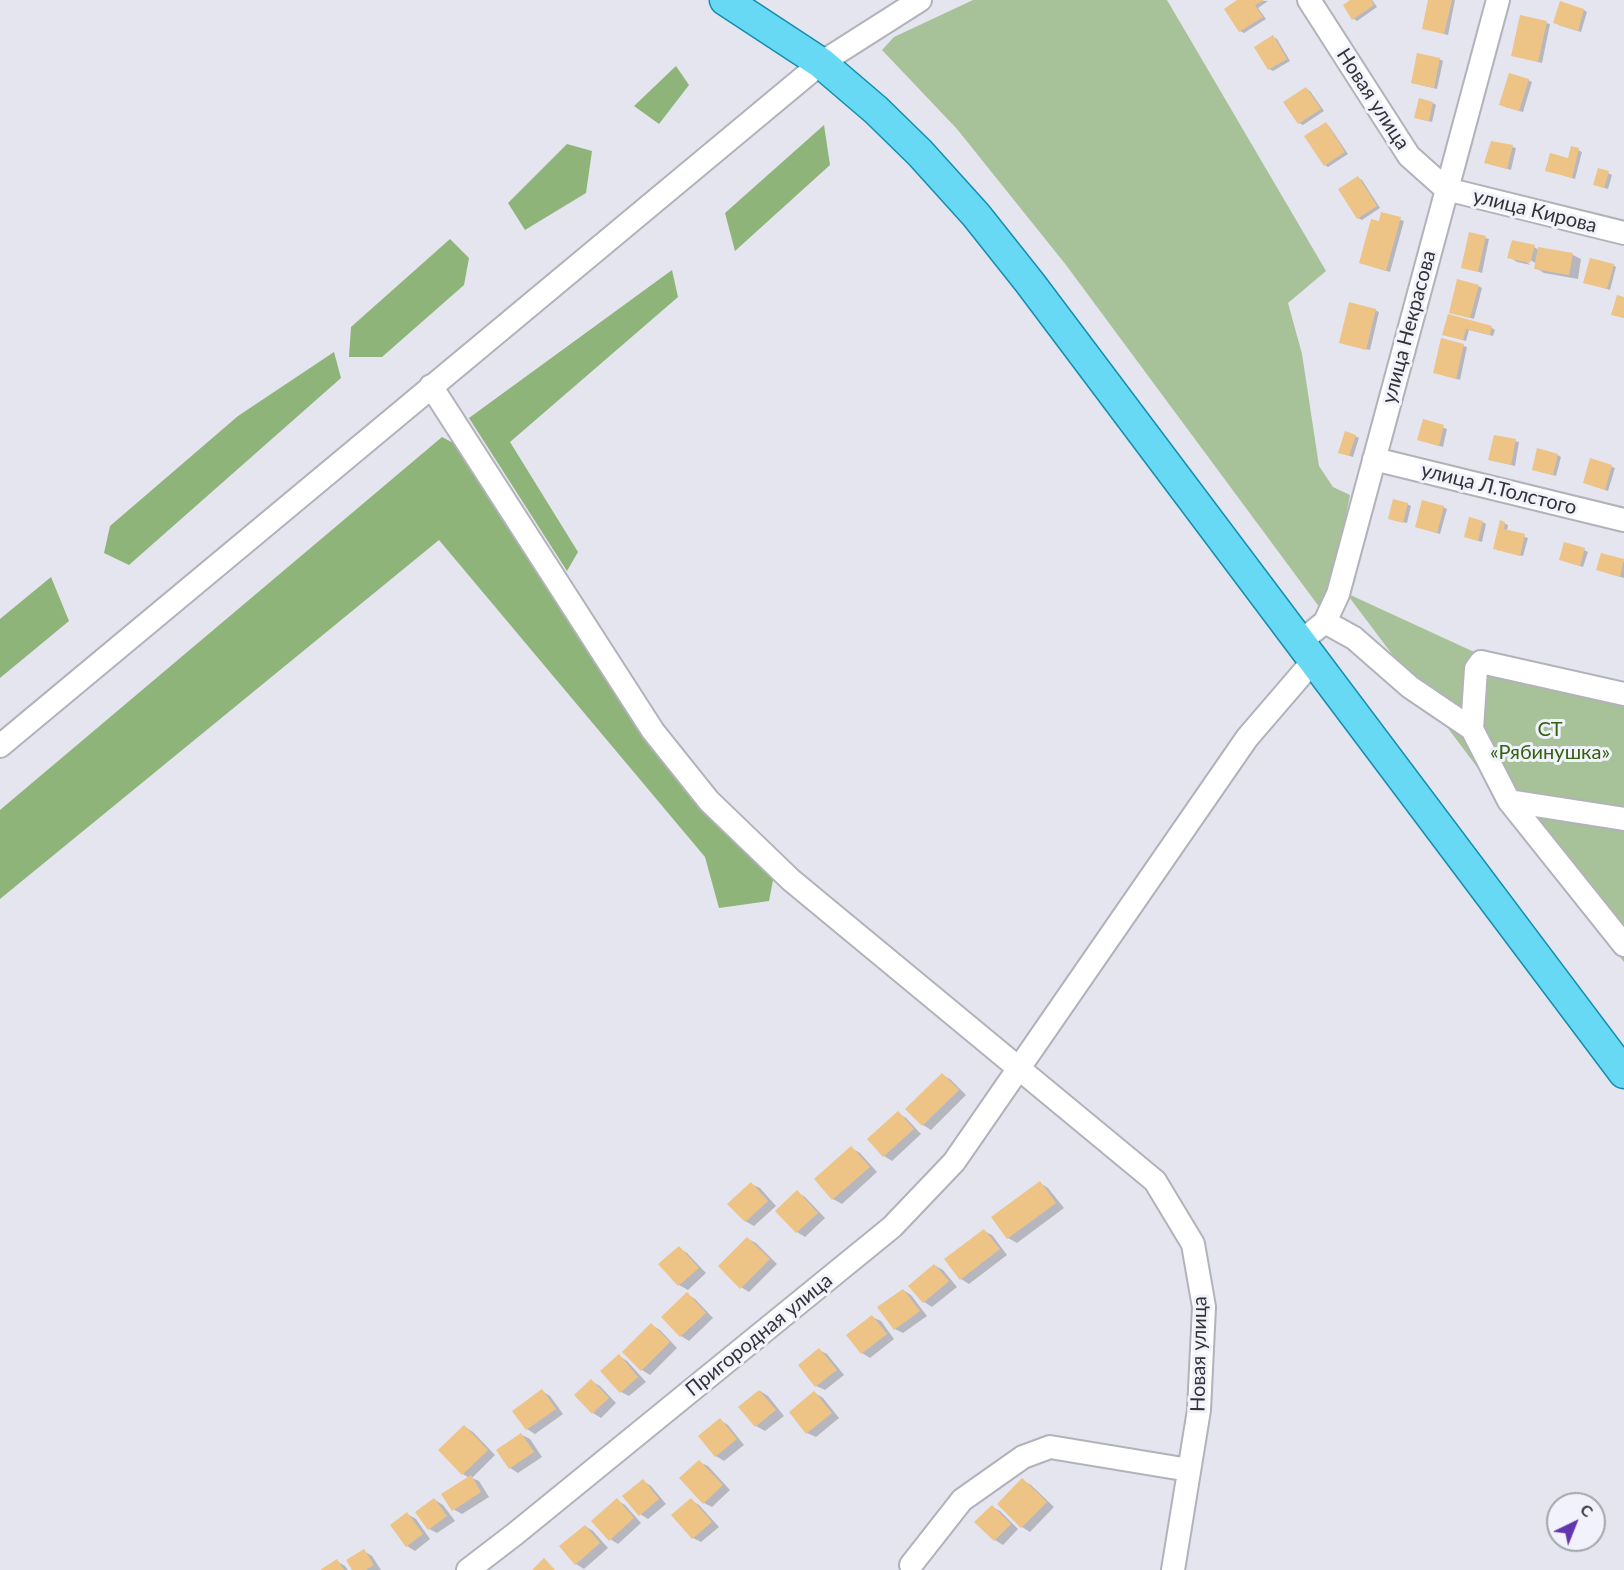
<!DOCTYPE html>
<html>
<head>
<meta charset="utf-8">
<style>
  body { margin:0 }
  #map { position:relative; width:1624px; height:1570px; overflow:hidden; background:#e4e5ee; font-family:Lato,sans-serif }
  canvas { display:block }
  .north { position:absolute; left:1546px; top:1492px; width:60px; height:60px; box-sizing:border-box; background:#f1f2fb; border:2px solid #a5a6ac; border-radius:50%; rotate:43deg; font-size:16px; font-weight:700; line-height:24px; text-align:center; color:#333336 }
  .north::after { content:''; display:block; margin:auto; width:21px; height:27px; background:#6436ad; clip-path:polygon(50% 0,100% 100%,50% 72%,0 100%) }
</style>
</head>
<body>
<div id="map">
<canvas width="1624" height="1570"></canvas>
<div class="north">С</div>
</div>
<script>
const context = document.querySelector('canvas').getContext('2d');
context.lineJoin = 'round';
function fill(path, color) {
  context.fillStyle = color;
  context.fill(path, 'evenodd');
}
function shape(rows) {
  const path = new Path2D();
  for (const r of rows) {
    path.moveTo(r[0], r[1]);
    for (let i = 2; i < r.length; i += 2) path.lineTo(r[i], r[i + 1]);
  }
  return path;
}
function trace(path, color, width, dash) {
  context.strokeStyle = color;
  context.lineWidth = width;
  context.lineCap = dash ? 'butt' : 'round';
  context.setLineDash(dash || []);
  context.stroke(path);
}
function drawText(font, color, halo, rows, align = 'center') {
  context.font = font + ' Lato,sans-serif';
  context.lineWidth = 6;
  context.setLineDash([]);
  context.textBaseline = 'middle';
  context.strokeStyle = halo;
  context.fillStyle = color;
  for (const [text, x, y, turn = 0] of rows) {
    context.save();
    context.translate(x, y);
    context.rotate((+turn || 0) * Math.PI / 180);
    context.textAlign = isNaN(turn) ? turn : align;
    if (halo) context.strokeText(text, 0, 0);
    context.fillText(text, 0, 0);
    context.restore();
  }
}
const green = shape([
  [973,0,1167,0,1326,271,1288,303,1302,354,1319,466,1333,487,1350,495,1331,590,1320,608,1066,265,957,129,882,50,894,37],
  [1346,593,1472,651,1624,682,1624,962]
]);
const forest = shape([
  [676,66,689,85,659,124,634,106],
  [824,125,830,165,735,251,725,213],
  [567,144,592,151,586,193,525,230,508,203],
  [450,239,469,258,464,285,382,357,349,357,351,327],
  [672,270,678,297,510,442,578,552,567,571,469,418],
  [334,352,341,378,129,565,104,553,110,526,238,416],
  [442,437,457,445,674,768,774,875,769,901,719,908,705,857,439,540,0,899,0,810],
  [51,577,69,621,0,678,0,619]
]);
const shadow = shape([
  [1240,0,1268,1,1258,8,1266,19,1244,33,1240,31],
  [1353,0,1372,0,1377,7,1357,21,1354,19],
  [1429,0,1455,0,1448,35,1423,28],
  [1584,10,1587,12,1581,32,1558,25],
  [1521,17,1550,24,1542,63,1512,55],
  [1273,37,1277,39,1290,61,1273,71,1269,69],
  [1439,59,1443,61,1437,89,1412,83],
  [1528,80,1532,82,1523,112,1505,107],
  [1306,89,1310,91,1324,111,1303,125,1299,123],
  [1433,103,1436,105,1432,122,1419,119],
  [1326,124,1329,126,1348,154,1328,167,1325,165],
  [1492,142,1516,148,1511,170,1490,164],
  [1578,150,1582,152,1575,179,1547,170,1569,159],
  [1608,173,1612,175,1608,189,1598,186],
  [1358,178,1362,180,1380,208,1362,220,1358,218],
  [1382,214,1404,221,1390,272,1364,264],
  [1470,234,1489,239,1482,273,1463,267],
  [1534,247,1539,250,1573,255,1581,259,1578,279,1544,273,1536,268,1537,264,1525,257,1523,260,1531,265,1517,262,1509,257],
  [1613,265,1616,267,1610,290,1585,282],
  [1478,286,1482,288,1474,319,1450,312],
  [1375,310,1379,312,1370,350,1345,344],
  [1449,316,1492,328,1495,330,1493,336,1469,330,1466,341,1448,336,1444,334],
  [1442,340,1467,347,1460,380,1435,372],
  [1424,421,1447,429,1443,447,1422,441],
  [1355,436,1359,438,1353,457,1344,454],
  [1495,436,1519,442,1515,466,1494,461],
  [1558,455,1561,457,1556,476,1537,471],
  [1591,460,1615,468,1608,491,1585,483],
  [1407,504,1411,506,1407,523,1394,520],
  [1443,507,1447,509,1440,534,1416,527],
  [1483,522,1486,524,1482,542,1466,537],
  [1501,522,1508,525,1507,531,1528,538,1523,556,1498,550],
  [1584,550,1588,552,1583,567,1564,561],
  [1602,554,1624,561,1624,578,1601,571],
  [942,1075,950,1079,966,1095,931,1130,923,1125],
  [898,1113,906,1118,921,1134,892,1161,884,1156],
  [851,1148,860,1153,877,1172,842,1204,833,1199,816,1179],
  [1040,1183,1048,1188,1064,1208,1017,1243,1008,1238],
  [751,1184,760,1188,776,1206,754,1226,745,1221],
  [797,1192,805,1197,825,1218,805,1237,797,1232,777,1211],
  [984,1231,992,1235,1007,1255,969,1284,961,1279],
  [748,1239,756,1243,777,1264,749,1292,741,1287],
  [679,1248,687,1253,706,1273,688,1290,679,1285,660,1264],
  [934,1265,943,1270,957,1287,932,1307,924,1302,910,1286],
  [903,1290,911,1295,927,1316,903,1333,895,1329],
  [687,1294,695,1299,713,1318,689,1341,681,1336],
  [872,1317,881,1321,894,1339,870,1358,862,1353],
  [651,1325,660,1330,677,1348,650,1375,642,1370,624,1352],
  [819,1350,827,1354,844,1375,825,1390,816,1386],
  [619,1356,627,1361,646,1382,629,1396,621,1392],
  [591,1381,600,1386,616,1403,601,1418,593,1413,576,1395],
  [542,1391,550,1396,563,1414,535,1434,527,1429],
  [760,1391,768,1396,784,1416,765,1431,756,1426,741,1407],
  [815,1393,823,1398,839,1418,816,1437,807,1433],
  [720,1420,728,1425,744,1445,724,1461,716,1456,700,1436],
  [465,1427,473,1432,495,1455,472,1478,479,1481,489,1497,462,1514,453,1509,469,1478,463,1474],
  [522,1435,530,1439,542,1457,518,1473,510,1468],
  [699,1462,708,1466,730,1490,712,1507,704,1503],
  [1022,1480,1031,1485,1054,1507,1030,1532,1022,1527],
  [643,1481,651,1486,666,1504,648,1519,640,1514],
  [435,1500,443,1505,455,1521,437,1533,429,1529],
  [617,1500,625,1505,641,1523,618,1544,610,1539],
  [691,1500,699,1505,719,1527,701,1542,693,1538],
  [992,1507,1000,1511,1018,1529,1003,1545,995,1540],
  [407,1514,416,1519,430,1539,415,1551,407,1546],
  [585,1526,593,1531,608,1548,584,1569,576,1564],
  [364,1551,372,1556,381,1570,354,1570],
  [337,1561,345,1566,348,1570,323,1570]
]);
const building = shape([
  [1237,0,1264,0,1255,5,1263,17,1239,32,1224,9],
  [1350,0,1371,0,1374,5,1352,20,1343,5],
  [1428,0,1452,0,1444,34,1422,29],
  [1560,1,1584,9,1578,31,1553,23],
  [1520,15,1547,21,1538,62,1511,56],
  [1273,35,1287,59,1268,70,1254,47],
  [1417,53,1440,58,1434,88,1411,83],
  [1509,73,1529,79,1519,111,1499,105],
  [1306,87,1321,109,1298,124,1283,102],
  [1419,98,1433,102,1429,121,1414,118],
  [1326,122,1345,152,1324,166,1304,136],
  [1491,141,1513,145,1507,169,1484,163],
  [1571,146,1579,148,1572,178,1545,171,1550,153,1568,158],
  [1598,168,1609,171,1604,188,1593,185],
  [1358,176,1377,206,1357,219,1338,189],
  [1381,212,1401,217,1386,271,1359,263,1371,219,1379,221],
  [1469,232,1486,236,1478,272,1461,268],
  [1512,240,1535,245,1530,263,1507,258],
  [1538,247,1573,253,1569,275,1534,269],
  [1590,258,1614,264,1607,289,1583,283],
  [1457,279,1479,285,1470,318,1449,313],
  [1617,295,1624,297,1624,318,1611,315],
  [1349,302,1376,309,1366,350,1339,343],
  [1448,314,1492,326,1490,335,1466,329,1463,340,1442,335],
  [1441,338,1464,344,1456,379,1433,373],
  [1423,419,1444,425,1439,446,1417,440],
  [1345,431,1356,435,1349,456,1338,453],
  [1494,435,1516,439,1511,465,1488,460],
  [1537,448,1558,454,1553,475,1532,470],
  [1590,458,1612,465,1605,490,1583,483],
  [1393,499,1408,503,1403,523,1388,519],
  [1422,500,1444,506,1437,533,1415,527],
  [1469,517,1483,521,1478,541,1464,537],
  [1500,520,1505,522,1504,529,1525,534,1520,556,1493,549],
  [1564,542,1585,548,1580,566,1559,560],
  [1601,553,1624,559,1620,577,1596,570],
  [942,1073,959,1090,922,1126,905,1109],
  [898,1111,914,1129,883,1157,867,1139],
  [851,1146,870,1167,832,1200,814,1179],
  [1040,1181,1056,1203,1007,1239,991,1217],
  [751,1182,768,1201,745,1222,727,1204],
  [797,1190,818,1213,796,1233,775,1211],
  [984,1229,1000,1249,960,1280,944,1259],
  [747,1237,770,1259,740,1289,718,1266],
  [679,1246,699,1268,678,1286,658,1264],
  [934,1264,949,1281,923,1303,908,1286],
  [903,1289,920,1311,894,1330,877,1307],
  [687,1292,706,1313,680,1337,661,1317],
  [872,1315,887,1334,861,1354,846,1335],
  [651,1323,670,1342,641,1371,622,1352],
  [819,1348,837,1370,815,1387,798,1365],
  [619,1354,638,1377,620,1393,600,1371],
  [591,1379,609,1398,592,1414,574,1395],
  [542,1389,556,1409,526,1430,512,1411],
  [759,1390,776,1410,755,1427,738,1407],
  [814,1391,832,1413,806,1434,789,1412],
  [720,1418,737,1439,715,1457,698,1436],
  [464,1425,488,1450,462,1475,438,1450],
  [521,1433,534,1452,509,1469,496,1450],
  [699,1460,723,1485,703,1504,679,1478],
  [471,1475,481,1492,452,1511,441,1494],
  [1022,1478,1047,1502,1021,1528,997,1504],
  [643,1479,659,1499,639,1516,622,1496],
  [434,1498,447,1516,428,1530,415,1512],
  [617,1498,634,1518,609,1541,591,1521],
  [691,1498,712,1522,692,1539,671,1515],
  [992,1505,1011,1524,994,1541,974,1522],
  [407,1512,423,1534,406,1547,390,1525],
  [585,1525,600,1543,575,1565,559,1546],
  [364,1549,374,1565,366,1570,352,1570,346,1560],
  [544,1558,555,1570,532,1570],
  [337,1559,344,1570,320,1570]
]);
const minor = shape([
  [1309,0,1409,156,1446,189,1624,233],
  [431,386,653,731,709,801,791,880,1155,1181,1193,1244,1204,1307,1199,1410,1173,1570],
  [1374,459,1624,520],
  [1325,622,1354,638,1410,687,1472,729,1509,801,1624,945],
  [1300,642,1325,622,1338,594,1498,0],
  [1472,729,1476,669,1481,662,1624,694],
  [0,746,821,63,920,0],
  [1509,801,1624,819],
  [911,1565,962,1500,1023,1457,1050,1447,1189,1470],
  [468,1570,515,1534,892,1227,954,1162,1247,738,1314,660]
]);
const major = shape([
  [725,0,821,63,876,110,920,153,976,215,1030,283,1624,1073]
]);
const streetNames = [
  ["Новая улица",1373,99,57],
  ["улица Кирова",1535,211,14],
  ["улица Некрасова",1409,327,-75],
  ["улица Л.Толстого",1499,489,14],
  ["Пригородная улица",759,1335,-39],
  ["Новая улица",1199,1354,-89]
];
const parkNames = [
  ["СТ",1550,730],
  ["«Рябинушка»",1550,753]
];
fill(green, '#a7c298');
fill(forest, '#8fb47a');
fill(shadow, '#0003');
fill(building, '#edc386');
trace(minor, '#b1b2ba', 26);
trace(major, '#138eae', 33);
trace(minor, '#fff', 22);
trace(major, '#67d9f5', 30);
drawText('20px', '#333336', '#f1f2fb', streetNames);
drawText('20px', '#35620e', '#f1f2fb', parkNames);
</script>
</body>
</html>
